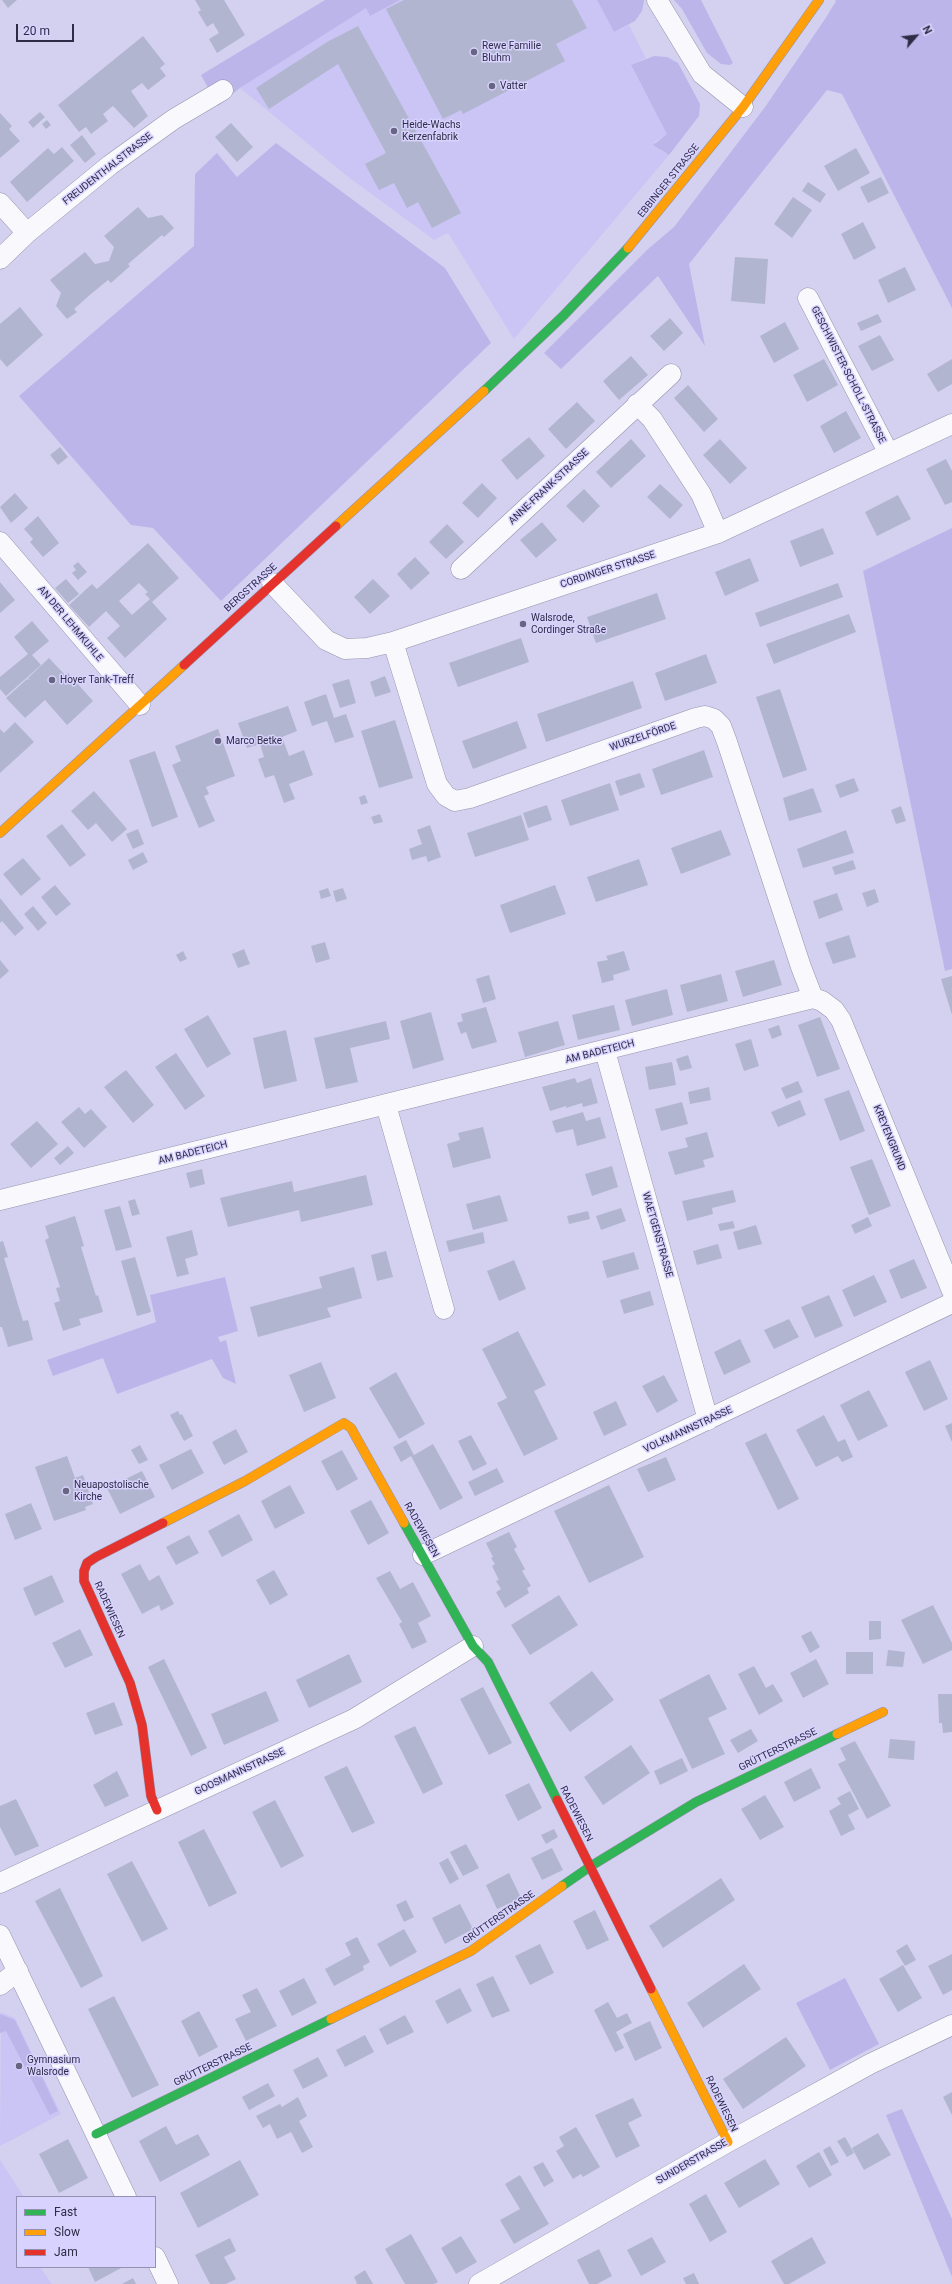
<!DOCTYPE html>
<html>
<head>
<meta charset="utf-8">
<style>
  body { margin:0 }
  #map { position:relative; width:952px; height:2284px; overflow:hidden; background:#d4d1f0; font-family:Roboto,sans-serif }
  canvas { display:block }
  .legend { position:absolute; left:16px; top:2196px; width:140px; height:72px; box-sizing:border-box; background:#d8d3fe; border:1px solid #9490b4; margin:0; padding:5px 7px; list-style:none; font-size:12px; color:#2e2b46 }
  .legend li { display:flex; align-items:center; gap:8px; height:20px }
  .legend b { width:20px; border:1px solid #9490b4 }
  .north { position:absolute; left:896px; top:16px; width:40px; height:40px; -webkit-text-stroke:3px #d8d3fe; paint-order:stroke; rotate:62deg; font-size:11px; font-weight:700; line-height:16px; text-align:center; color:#2e2b46 }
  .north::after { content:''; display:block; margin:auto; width:14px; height:18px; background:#2e2b46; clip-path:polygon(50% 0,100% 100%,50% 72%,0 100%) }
  .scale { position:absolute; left:16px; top:24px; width:58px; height:18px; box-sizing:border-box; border:2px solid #2e2b46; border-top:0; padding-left:5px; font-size:12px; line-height:14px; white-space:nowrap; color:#2e2b46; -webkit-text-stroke:3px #d8d3fe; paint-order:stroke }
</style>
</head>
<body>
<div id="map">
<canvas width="952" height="2284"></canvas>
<ul class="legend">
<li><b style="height:5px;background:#30b455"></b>Fast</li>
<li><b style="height:5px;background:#ff9f0a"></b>Slow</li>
<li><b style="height:5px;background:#e5322d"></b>Jam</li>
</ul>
<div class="north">N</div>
<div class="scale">20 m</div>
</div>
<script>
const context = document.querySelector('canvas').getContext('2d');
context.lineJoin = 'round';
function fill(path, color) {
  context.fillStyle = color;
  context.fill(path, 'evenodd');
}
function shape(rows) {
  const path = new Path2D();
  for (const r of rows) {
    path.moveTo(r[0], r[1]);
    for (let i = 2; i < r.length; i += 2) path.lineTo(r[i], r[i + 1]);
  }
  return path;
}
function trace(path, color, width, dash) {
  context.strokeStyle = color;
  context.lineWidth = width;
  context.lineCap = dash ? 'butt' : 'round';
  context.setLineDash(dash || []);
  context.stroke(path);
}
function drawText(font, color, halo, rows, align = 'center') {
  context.font = font + ' Roboto,sans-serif';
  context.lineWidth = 3;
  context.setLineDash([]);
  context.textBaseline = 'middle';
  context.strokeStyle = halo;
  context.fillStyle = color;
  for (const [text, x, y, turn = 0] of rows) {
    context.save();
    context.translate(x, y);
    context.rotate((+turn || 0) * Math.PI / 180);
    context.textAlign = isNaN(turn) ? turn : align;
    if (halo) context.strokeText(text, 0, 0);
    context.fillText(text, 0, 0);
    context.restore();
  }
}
const built = shape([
  [400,0,597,0,614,32,629,25,646,58,631,66,668,134,654,142,661,151,669,155,514,339,448,233,434,240,347,176,240,88,366,7,370,15],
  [1,2012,15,2018,61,2114,0,2146],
  [0,2160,24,2197,17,2197,17,2267,40,2267,52,2284,0,2284]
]);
const green = shape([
  [325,0,400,0,370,16,366,8,240,88,218,106,201,75],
  [597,0,644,0,644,1,642,11,635,21,614,32],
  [674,0,701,0,733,63,730,65,721,64,707,53,682,9],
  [835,0,952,0,952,308,842,94,827,90,689,264,705,346,658,276,561,369,544,353,648,249,674,227,765,107,825,19,836,1],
  [654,56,667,57,678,63,700,104,699,116,669,155,653,145,667,134,631,65],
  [276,143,445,268,491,343,221,601,153,528,131,525,19,396,194,246,195,174,217,153,237,177],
  [952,528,952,969,945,971,863,571],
  [225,1277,238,1331,218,1337,220,1342,226,1340,236,1384,223,1378,212,1359,117,1394,103,1358,53,1376,47,1360,156,1322,150,1295],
  [845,1978,879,2044,830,2070,796,2003],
  [0,2014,15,2020,58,2111,50,2115,6,2031,0,2033],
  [902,2109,952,2219,952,2277,886,2115]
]);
const building = shape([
  [2,0,17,0,8,8],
  [195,0,224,0,245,35,217,53,209,39,219,33,213,23,207,27,198,12,201,10],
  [404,0,572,0,587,28,556,44,565,61,463,114,461,110,443,119,386,9],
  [358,26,461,213,432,228,418,202,407,208,394,183,379,190,365,164,386,153,338,64,269,109,256,88,327,42],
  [143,36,165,64,160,68,166,76,148,90,142,83,131,91,148,116,134,128,113,106,103,114,108,121,91,134,86,127,79,132,58,105],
  [40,112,45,117,33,128,28,122],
  [0,113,12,126,9,129,20,141,0,158],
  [47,120,51,125,46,129,42,124],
  [231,123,253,147,237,162,215,137],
  [82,135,96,154,85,163,70,145],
  [62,147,74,161,27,202,10,182,48,148,54,154],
  [856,148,870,173,838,191,824,166],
  [881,177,889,193,868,203,860,187],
  [808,182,826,194,820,203,802,191],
  [793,197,812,210,792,238,774,224],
  [138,207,148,218,162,215,174,228,164,237,162,235,128,264,130,266,111,283,108,280,91,294,74,309,77,312,67,319,56,306,61,293,50,280,85,252,95,264,109,261,114,247,104,236],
  [863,222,876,248,854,260,841,234],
  [735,257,768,259,765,304,731,301],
  [905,267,916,290,888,303,878,280],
  [20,307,43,335,7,367,0,359,0,324],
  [878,314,882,322,861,331,857,323],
  [670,318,683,333,664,351,650,336],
  [785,322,799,349,774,363,760,336],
  [880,335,894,360,872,371,858,346],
  [631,356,648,375,619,400,603,381],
  [824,359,838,385,807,402,793,375],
  [952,359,952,384,938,392,927,374],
  [688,385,718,419,704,432,674,398],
  [577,402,595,421,566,449,548,429],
  [846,411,861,438,834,453,820,426],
  [529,437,545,456,517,480,501,460],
  [631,439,646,456,611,488,596,472],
  [720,439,747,468,730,484,703,455],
  [60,447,68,457,58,465,50,455],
  [946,459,952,471,952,502,945,505,926,469],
  [482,483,497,498,478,518,462,503],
  [660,484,683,505,670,519,647,497],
  [584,489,600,506,583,523,566,506],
  [15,493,28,508,11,523,0,507],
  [898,495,911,519,877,536,865,512],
  [38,516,59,543,43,557,30,542,33,539,24,529],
  [542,522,557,540,536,558,520,540],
  [447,524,464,542,446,559,429,542],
  [823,528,834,554,800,567,790,541],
  [148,543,179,578,152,602,167,619,125,658,107,638,120,626,106,611,89,627,69,605,92,584,97,589],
  [139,583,148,592,145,594,150,599,132,615,119,601],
  [415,557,430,573,411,590,397,574],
  [750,558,759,581,725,596,715,572],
  [78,562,87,572,78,580,72,573,76,570,73,566],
  [66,579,79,594,68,603,55,588],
  [373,579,390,596,370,614,354,597],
  [0,582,15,600,0,613],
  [838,583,843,597,760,627,755,613],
  [657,593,666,619,596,643,587,617],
  [849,614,856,632,774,664,766,644],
  [32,621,49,641,32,655,41,665,6,696,0,689,0,677,28,654,14,637],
  [521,638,529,662,458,687,449,663],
  [706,654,717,683,665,701,655,673],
  [49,658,65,675,68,673,93,701,67,725,45,700,25,718,6,698,27,679,30,680,28,678],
  [385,676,391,692,375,697,370,682],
  [349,679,356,703,340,708,332,684],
  [633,681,642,708,546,742,537,714],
  [780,689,807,770,783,778,756,697],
  [326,694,334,718,346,714,354,737,335,743,327,721,312,726,304,702],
  [288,706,297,731,282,737,289,756,304,750,313,775,289,784,295,799,284,803,274,775,265,778,258,759,264,757,260,744,247,748,238,723],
  [395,720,413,778,379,788,361,731],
  [517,721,527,748,473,769,462,741],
  [15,722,34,742,0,773,0,729,4,733],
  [218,729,235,776,206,787,209,794,204,796,215,821,199,828,172,765,181,761,175,746],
  [704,750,713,777,661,795,652,769],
  [155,751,178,817,152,827,129,760],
  [640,773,645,787,620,796,615,781],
  [854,778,859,791,840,798,835,785],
  [610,783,619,810,570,826,561,800],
  [813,788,822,812,789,821,783,798],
  [94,791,127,829,112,842,96,823,88,830,71,811],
  [365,795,368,803,361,805,359,797],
  [547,805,552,820,528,828,523,813],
  [901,806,906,821,896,824,891,810],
  [380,814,383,822,374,824,371,817],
  [521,815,529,840,475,857,467,833],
  [62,824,86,855,70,867,46,836],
  [430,825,441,857,428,862,426,856,412,860,409,849,422,844,417,830],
  [138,829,144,844,133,849,126,834],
  [721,830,731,855,681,874,671,848],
  [846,830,854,853,803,868,797,849],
  [143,852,148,862,133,870,128,860],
  [23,858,41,879,21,896,3,874],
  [639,859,648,885,596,902,587,877],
  [853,860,856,869,835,875,832,867],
  [55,885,71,904,56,916,41,897],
  [555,885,566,914,510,933,500,905],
  [328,888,331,896,321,899,319,891],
  [343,888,347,899,336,902,333,891],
  [875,889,879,902,867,907,862,893],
  [837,893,843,910,819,919,813,901],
  [0,898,24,928,15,936,2,921,0,923],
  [33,906,47,923,38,931,24,914],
  [849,935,856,957,833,964,825,943],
  [325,942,330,959,316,963,311,946],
  [244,949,250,964,238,968,232,954],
  [183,951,187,959,180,962,176,955],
  [624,951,630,970,613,975,614,980,602,983,597,962,608,960,606,956],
  [0,960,9,971,0,979],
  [774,960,782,985,743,997,735,971],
  [721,974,728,1001,687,1012,680,985],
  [489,975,496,999,483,1003,476,979],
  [952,976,952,1015,941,979],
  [667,989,673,1015,632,1026,625,1000],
  [614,1005,620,1030,578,1040,572,1015],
  [486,1007,497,1042,472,1049,466,1032,461,1034,457,1023,463,1021,461,1014],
  [431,1012,444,1060,413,1069,400,1021],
  [208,1015,231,1054,207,1068,184,1029],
  [820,1017,840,1069,817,1077,798,1025],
  [386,1021,390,1039,350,1048,358,1082,326,1089,314,1038],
  [558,1021,565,1045,525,1057,518,1032],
  [779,1025,782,1035,772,1039,768,1029],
  [286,1030,297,1081,264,1089,253,1038],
  [751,1039,759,1066,744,1071,735,1044],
  [176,1053,205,1096,185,1110,155,1067],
  [688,1055,692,1068,680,1071,676,1059],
  [672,1062,676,1085,649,1090,645,1067],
  [126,1070,154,1105,133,1123,104,1087],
  [575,1078,577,1083,591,1078,598,1103,583,1107,582,1103,566,1108,566,1106,550,1111,542,1087],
  [798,1081,803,1092,786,1099,781,1088],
  [709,1087,711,1100,690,1104,688,1092],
  [849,1090,865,1131,840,1141,824,1099],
  [800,1100,806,1115,778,1127,771,1112],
  [682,1102,688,1124,661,1131,655,1109],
  [79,1107,85,1114,91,1109,107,1127,84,1148,61,1122],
  [583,1112,586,1121,600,1117,606,1138,577,1146,573,1129,556,1133,552,1121],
  [37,1121,58,1144,31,1168,10,1144],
  [483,1127,491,1158,453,1168,447,1144,460,1140,458,1133],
  [707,1132,714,1157,703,1160,705,1167,675,1175,668,1152,688,1147,685,1138],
  [68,1146,74,1153,60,1165,54,1158],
  [872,1159,891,1206,869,1215,850,1167],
  [612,1166,618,1187,592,1196,585,1174],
  [202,1169,205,1184,190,1188,186,1173],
  [366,1175,373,1205,301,1222,299,1210,228,1227,220,1198,292,1181,294,1192],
  [733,1190,736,1202,712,1208,713,1214,687,1221,682,1201],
  [500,1195,508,1221,473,1230,466,1204],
  [135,1199,140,1214,132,1216,128,1201],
  [120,1206,132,1247,116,1251,104,1210],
  [621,1208,626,1221,601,1230,596,1216],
  [588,1211,590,1219,569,1224,567,1216],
  [75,1216,84,1246,81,1247,96,1296,98,1295,103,1312,79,1319,81,1325,63,1331,54,1303,60,1301,56,1288,60,1287,45,1240,49,1238,45,1226],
  [868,1217,872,1226,855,1234,851,1225],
  [733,1221,735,1228,720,1231,718,1224],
  [756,1225,762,1244,738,1250,733,1232],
  [192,1230,198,1255,185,1259,189,1274,177,1277,166,1237],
  [483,1232,485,1243,449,1252,446,1241],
  [3,1241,8,1257,4,1258,23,1321,28,1320,33,1340,8,1347,2,1327,0,1327,0,1242],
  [718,1244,722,1258,697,1265,693,1251],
  [386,1251,393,1277,377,1281,371,1255],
  [634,1252,639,1269,607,1278,602,1261],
  [135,1257,151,1312,137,1316,121,1261],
  [914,1259,927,1288,901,1299,889,1270],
  [514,1260,526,1289,499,1301,487,1271],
  [354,1267,362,1298,327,1308,331,1317,258,1337,250,1307,322,1288,319,1277],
  [874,1275,887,1302,854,1317,842,1290],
  [650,1291,654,1305,624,1314,620,1300],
  [829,1295,843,1326,815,1338,801,1307],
  [789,1319,799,1337,774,1349,764,1330],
  [518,1331,546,1385,534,1391,558,1439,524,1456,497,1403,507,1398,482,1349],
  [740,1339,751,1362,724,1375,714,1352],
  [930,1360,948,1399,924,1411,905,1372],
  [321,1362,336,1398,304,1412,289,1375],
  [396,1372,425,1424,399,1439,369,1388],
  [664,1375,678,1401,657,1413,642,1386],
  [869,1390,888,1426,858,1441,840,1405],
  [616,1401,627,1425,604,1436,593,1412],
  [178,1411,180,1415,182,1414,193,1436,184,1441,170,1415],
  [824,1415,838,1442,845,1439,853,1457,842,1462,838,1456,816,1467,796,1430],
  [952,1423,952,1442,945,1426],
  [236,1429,248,1452,224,1465,212,1442],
  [766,1433,799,1499,778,1510,745,1443],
  [471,1435,487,1464,473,1471,458,1441],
  [406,1440,414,1455,433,1444,463,1498,440,1510,411,1456,401,1462,393,1447],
  [140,1445,148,1460,139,1464,131,1450],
  [191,1449,204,1473,172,1490,159,1465],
  [342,1450,358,1479,337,1491,321,1461],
  [67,1456,75,1478,83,1475,93,1504,85,1507,86,1510,54,1521,35,1467],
  [666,1457,676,1480,648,1492,637,1469],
  [497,1468,504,1482,475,1496,468,1482],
  [142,1471,155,1497,120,1514,107,1488],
  [290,1485,305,1513,275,1529,261,1501],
  [609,1485,644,1557,589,1583,554,1511],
  [371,1500,389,1533,368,1545,350,1511],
  [31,1503,42,1529,15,1540,5,1514],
  [239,1514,253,1540,222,1557,208,1531],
  [509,1532,517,1547,514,1549,525,1569,522,1571,531,1586,527,1588,529,1593,505,1608,496,1592,501,1589,496,1581,499,1580,492,1566,495,1564,491,1558,493,1557,486,1543],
  [189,1535,199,1553,176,1565,166,1547],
  [140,1564,149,1581,159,1575,174,1604,161,1611,159,1605,142,1614,121,1574],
  [274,1570,288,1595,270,1605,256,1580],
  [390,1571,400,1589,413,1582,431,1616,418,1623,427,1642,412,1649,399,1624,402,1622,376,1578],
  [52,1575,64,1602,35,1616,23,1588],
  [559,1595,578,1625,530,1655,511,1625],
  [933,1605,952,1643,952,1650,923,1664,901,1620],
  [869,1621,881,1621,881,1639,869,1640],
  [80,1629,93,1655,65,1668,52,1643],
  [811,1631,820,1647,810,1653,801,1636],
  [888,1650,905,1652,903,1667,886,1666],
  [846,1652,873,1652,873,1674,846,1674],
  [349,1654,362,1682,309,1708,296,1680],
  [164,1659,207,1748,191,1756,148,1667],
  [816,1659,829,1684,803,1698,790,1673],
  [754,1666,766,1688,773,1684,783,1701,759,1715,738,1674],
  [592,1671,614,1700,570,1732,549,1703],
  [709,1674,727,1709,708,1718,725,1754,692,1769,659,1700],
  [483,1687,512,1743,489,1755,460,1699],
  [266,1691,279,1721,224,1745,211,1714],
  [938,1694,952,1694,952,1732,943,1733,942,1723,939,1723],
  [114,1702,123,1725,95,1735,86,1713],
  [415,1726,443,1784,423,1794,394,1736],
  [751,1729,758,1741,738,1753,730,1740],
  [890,1739,915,1741,914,1760,888,1758],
  [855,1741,891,1806,867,1819,838,1764,846,1760,840,1748],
  [631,1745,650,1773,603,1805,584,1777],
  [682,1758,688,1771,660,1785,654,1771],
  [347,1766,375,1823,352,1833,324,1777],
  [811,1768,821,1788,794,1802,784,1782],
  [117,1771,129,1796,105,1807,93,1785],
  [529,1783,542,1808,518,1821,505,1795],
  [850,1791,859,1809,848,1815,855,1829,841,1836,829,1811,841,1804,837,1798],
  [765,1795,784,1827,760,1840,741,1809],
  [16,1799,39,1846,15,1856,0,1827,0,1806],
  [275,1800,304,1856,281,1868,252,1812],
  [204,1829,237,1893,209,1907,178,1842],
  [554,1829,558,1837,546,1844,541,1835],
  [466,1844,479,1868,463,1876,450,1852],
  [552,1848,563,1870,542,1880,531,1858],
  [448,1858,459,1879,450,1884,439,1863],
  [132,1861,168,1929,142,1942,107,1874],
  [509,1873,521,1898,497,1909,486,1885],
  [721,1878,735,1900,663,1948,649,1926],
  [60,1888,103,1976,81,1988,35,1901],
  [406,1900,414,1917,404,1922,396,1905],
  [460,1904,473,1929,445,1944,432,1918],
  [595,1910,609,1940,587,1950,573,1921],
  [404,1929,417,1952,390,1967,377,1944],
  [357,1937,370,1962,363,1966,364,1970,334,1986,325,1969,351,1955,345,1943],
  [540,1944,554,1973,530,1985,515,1956],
  [907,1944,916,1960,905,1966,896,1951],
  [952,1954,952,1990,943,1995,928,1966],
  [744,1964,761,1989,703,2028,687,2003],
  [903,1965,922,1998,898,2012,879,1979],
  [493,1976,510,2011,492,2018,476,1984],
  [304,1978,317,2003,292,2016,279,1991],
  [257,1988,277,2026,246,2041,235,2019,251,2012,242,1995],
  [460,1988,472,2011,447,2024,435,2001],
  [114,1996,159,2085,132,2098,88,2009],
  [608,2002,617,2018,627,2013,632,2023,616,2032,624,2048,615,2052,594,2010],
  [199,2011,218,2047,199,2057,181,2021],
  [405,2015,414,2032,387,2045,379,2029],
  [650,2021,662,2048,635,2061,623,2034],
  [365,2035,374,2052,345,2067,336,2050],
  [786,2037,806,2066,743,2109,723,2079],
  [318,2057,328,2076,303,2089,293,2070],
  [268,2083,275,2096,249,2110,242,2097],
  [952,2092,952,2115,943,2097],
  [298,2097,307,2116,299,2121,313,2147,302,2153,291,2132,277,2139,270,2124,263,2128,256,2116,280,2104,282,2107],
  [633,2098,642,2116,628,2123,640,2146,616,2158,595,2115],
  [166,2126,176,2145,198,2134,210,2155,160,2182,139,2141],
  [576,2127,600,2167,583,2177,581,2174,573,2179,556,2151,564,2146,559,2137],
  [878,2133,891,2155,864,2170,852,2148],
  [845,2137,854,2153,847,2157,837,2141],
  [68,2139,88,2178,59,2193,39,2154],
  [830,2146,839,2162,831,2166,823,2150],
  [819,2152,832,2175,809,2188,796,2166],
  [765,2159,780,2184,739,2208,724,2183],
  [240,2160,259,2195,198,2228,180,2193],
  [543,2162,554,2181,544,2187,533,2167],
  [520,2175,549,2224,514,2244,500,2220,520,2209,505,2184],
  [706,2194,727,2232,710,2242,689,2204],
  [411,2234,438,2282,434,2284,405,2284,385,2249],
  [461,2236,477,2262,456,2274,441,2248],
  [652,2237,666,2262,641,2276,627,2250],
  [812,2237,826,2263,789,2284,784,2284,771,2261],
  [230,2238,236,2251,224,2257,236,2279,226,2284,210,2284,195,2255],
  [599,2249,612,2276,597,2284,589,2284,577,2260],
  [88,2267,123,2267,95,2282],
  [365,2270,373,2284,356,2284,357,2283,354,2277],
  [694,2273,699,2284,686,2284,683,2278],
  [133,2278,136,2284,122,2284]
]);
const street = shape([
  [657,0,702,74,743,107],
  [0,203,27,233],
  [0,259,27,233,110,165,174,119,223,90],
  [808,298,888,452],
  [637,404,652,419,701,494,718,533],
  [0,542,140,705],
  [461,569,671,374],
  [272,583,326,640,345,649,367,648,393,642,718,533,952,424],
  [393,642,437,784,446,796,455,801,470,798,696,718,705,716,714,719,721,726,727,742,801,967,813,998],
  [813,998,822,1001,834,1010,841,1020,952,1291],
  [605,1051,708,1420],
  [386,1105,444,1309],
  [0,1200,813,998],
  [423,1555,952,1303],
  [0,1883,354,1719,473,1646],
  [0,1935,126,2197],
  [0,1985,18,1971],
  [155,2257,168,2284],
  [479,2284,728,2142,870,2064,952,2025]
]);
const fast = shape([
  [484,391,564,315,628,248],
  [404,1523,473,1646,488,1662,557,1800],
  [562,1886,591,1866,696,1802,837,1734],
  [96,2134,331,2019]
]);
const slow = shape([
  [628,248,743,107,819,0],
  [336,526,484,391],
  [0,833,184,665],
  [163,1523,245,1481,344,1423,351,1428,404,1523],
  [837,1734,883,1712],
  [651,1989,728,2142],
  [331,2019,471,1951,562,1886]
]);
const jam = shape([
  [184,665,336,526],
  [557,1800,651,1989],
  [157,1810,151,1796,142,1725,130,1683,84,1581,84,1571,87,1563,96,1557,163,1523]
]);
const markers = [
  [474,52,4,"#686582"],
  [492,86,4,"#686582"],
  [394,131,4,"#686582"],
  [523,624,4,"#686582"],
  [52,680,4,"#686582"],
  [218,741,4,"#686582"],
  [66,1491,4,"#686582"],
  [19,2066,4,"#686582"]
];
const poiNames = [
  ["Rewe Familie",482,46],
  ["Bluhm",482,58],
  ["Vatter",500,86],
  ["Heide-Wachs",402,125],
  ["Kerzenfabrik",402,137],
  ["Walsrode,",531,618],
  ["Cordinger Straße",531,630],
  ["Hoyer Tank-Treff",60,680],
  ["Marco Betke",226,741],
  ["Neuapostolische",74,1485],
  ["Kirche",74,1497],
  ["Gymnasium",27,2060],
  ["Walsrode",27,2072]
];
const streetNames = [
  ["FREUDENTHALSTRASSE",108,169,-38],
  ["EBBINGER STRASSE",669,181,-51],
  ["GESCHWISTER-SCHOLL-STRASSE",848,375,63],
  ["ANNE-FRANK-STRASSE",549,487,-43],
  ["CORDINGER STRASSE",608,570,-18],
  ["BERGSTRASSE",251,588,-42],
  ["AN DER LEHMKUHLE",70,624,50],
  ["WURZELFÖRDE",643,737,-19],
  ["AM BADETEICH",600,1052,-14],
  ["KREYENGRUND",889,1138,68],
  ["AM BADETEICH",193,1153,-14],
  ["WAETGENSTRASSE",657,1235,74],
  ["VOLKMANNSTRASSE",688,1430,-25],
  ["RADEWIESEN",421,1530,61],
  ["RADEWIESEN",109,1610,66],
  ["GRÜTTERSTRASSE",778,1750,-26],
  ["GOOSMANNSTRASSE",240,1772,-25],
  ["RADEWIESEN",576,1814,63],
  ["GRÜTTERSTRASSE",499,1918,-35],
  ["GRÜTTERSTRASSE",213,2065,-26],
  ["RADEWIESEN",721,2104,64],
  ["SUNDERSTRASSE",692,2162,-30]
];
fill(built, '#cac5f5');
fill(green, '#bcb5ea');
fill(building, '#b2b5cf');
trace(street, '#9592ac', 21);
trace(fast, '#9592ac', 10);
trace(slow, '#9592ac', 10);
trace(jam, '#9592ac', 10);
trace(street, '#f9f8fd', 20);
trace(fast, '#30b455', 9);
trace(slow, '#ff9f0a', 9);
trace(jam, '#e5322d', 9);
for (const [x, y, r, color] of markers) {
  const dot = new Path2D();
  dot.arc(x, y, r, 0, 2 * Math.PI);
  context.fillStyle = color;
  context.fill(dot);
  trace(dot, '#d8d3fe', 1.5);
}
drawText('10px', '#2e2b46', '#d8d3fe', poiNames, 'left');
drawText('10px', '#2e2b46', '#d8d3fe', streetNames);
</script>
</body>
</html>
